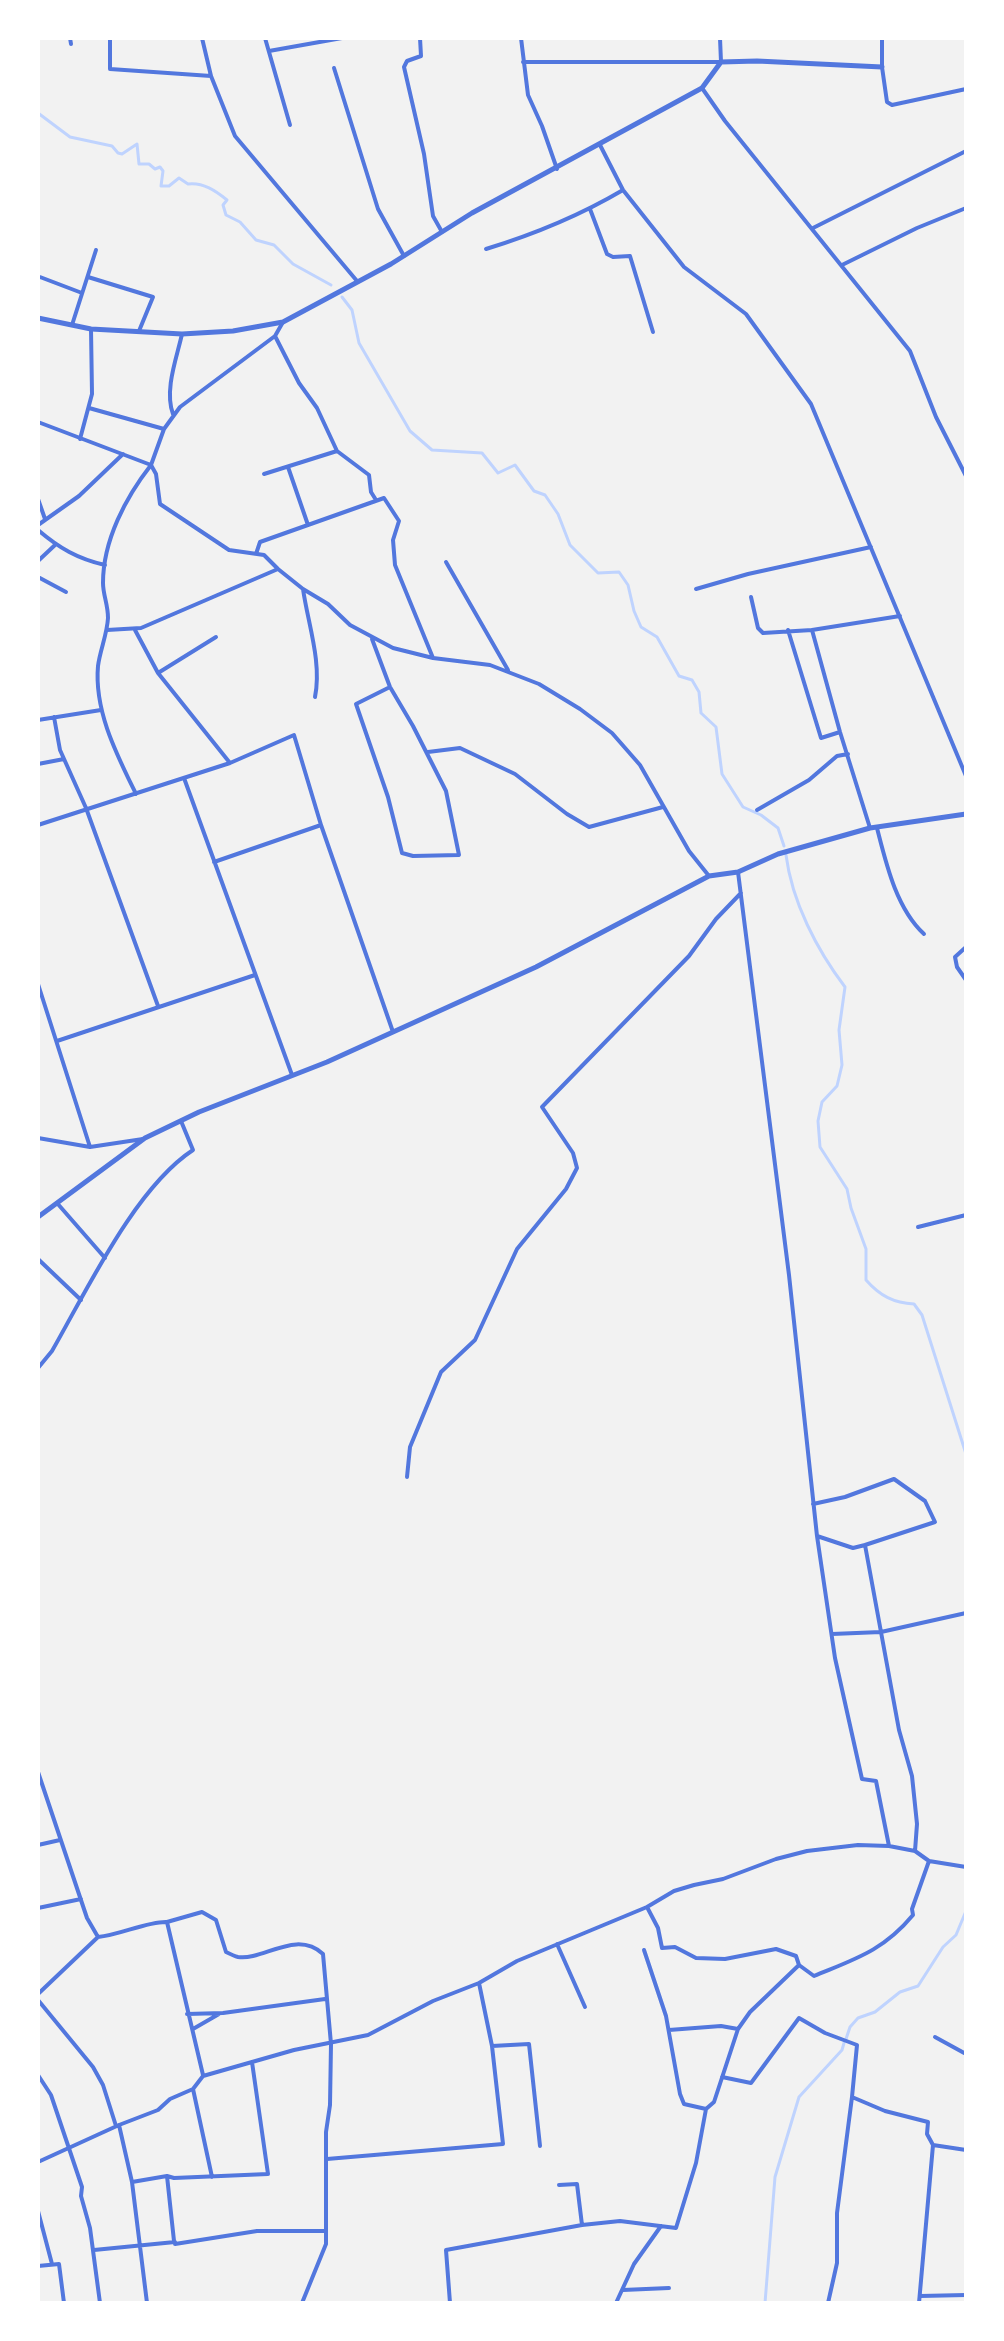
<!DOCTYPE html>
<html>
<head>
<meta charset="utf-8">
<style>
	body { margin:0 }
	#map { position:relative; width:1004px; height:2341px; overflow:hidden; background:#f2f2f2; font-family:"Archivo Narrow",sans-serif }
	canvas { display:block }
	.frame { position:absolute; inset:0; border:40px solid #fff; pointer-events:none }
</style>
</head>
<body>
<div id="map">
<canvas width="1004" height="2341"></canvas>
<div class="frame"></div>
</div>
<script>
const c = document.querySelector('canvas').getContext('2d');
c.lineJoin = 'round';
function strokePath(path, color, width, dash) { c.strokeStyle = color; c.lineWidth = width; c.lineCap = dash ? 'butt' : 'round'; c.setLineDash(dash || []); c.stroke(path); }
strokePath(new Path2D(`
	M38,113L70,137L112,146L118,153L122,154L137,144L139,164H149L155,169L160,167L163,171L161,186H169L179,178L188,184C203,182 216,191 227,200L223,205L226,215L240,222L256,240L274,245L293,264L331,285
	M342,297L352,310L359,343L410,431L432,450L482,453L498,473L515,465L534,491L545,495L558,514L570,545L598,573L619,572L628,585L634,611L641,627L657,637L679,676L692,680L699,692L701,713L716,727L722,774L743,807L761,815L778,828L784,846
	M786,855C792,902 817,950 845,987L839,1030L842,1065L837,1086L822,1102L818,1121L820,1147L847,1189L851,1208L866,1249V1280C880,1296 894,1303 914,1304L922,1315L966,1454
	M846,2039L850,2027L858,2018L875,2012L900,1992L918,1986L943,1947L956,1935L966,1911
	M765,2303L775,2177L799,2097L842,2050L844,2043`), '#bfd3fe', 3);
strokePath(new Path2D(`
	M70,38L71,44
	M110,38V69L211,76
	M202,38L211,76L235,136L357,281
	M265,38L290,125
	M420,38L421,56L407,61L404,67L424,154L433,216L442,232
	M521,38L528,95L542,126L557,169
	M882,38V67L887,102L892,105L966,89
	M269,51L342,38
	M523,62H721L720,38
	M334,68L378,209L404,256
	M702,88L725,121L910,351L936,417L966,476
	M600,145L623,190L684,267L746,314L811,404L966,776
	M590,209L607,254L613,257L630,256L653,332
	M813,228L966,151
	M486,249C535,234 579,216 623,190
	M842,265L917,228L966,208
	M38,274V285
	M40,277L82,293
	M88,277L153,297L139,331
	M283,322L275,336L180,407L164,429L151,465L156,474L160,504L229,550L264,555L278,569L303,589L328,604L350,625L393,648L433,658L490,665L539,684L580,709L612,733L640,765L689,851L709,876
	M72,325L96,250
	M275,336L299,383L317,408L337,451L369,475L371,492L376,500
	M89,408L164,429
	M173,414C164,390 177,357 182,334
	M38,422L151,465C126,497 103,540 103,583C103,595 108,604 108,618C107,635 100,650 98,666C94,711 117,755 136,794
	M80,439L92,394L91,329
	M288,467L308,525
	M264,474L337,451
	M38,499L45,519
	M38,525L79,496L123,454
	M38,530C59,548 78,559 105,565
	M256,554L260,542L384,498L399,521L393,540L395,565L433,658
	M38,561L55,545
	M446,562L508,670
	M38,577L66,592
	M303,589C308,624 322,662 315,697
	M696,589L748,574L871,547
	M751,597L758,628L763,633L812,630L900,616
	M107,630L141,628L278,569
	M135,630L158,673L230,763
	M788,630L821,738L840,732
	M812,630L840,732L870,828
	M372,639L390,687L413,726L446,791L459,855L413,856L402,853L388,797L356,704L390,687
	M158,673L216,637
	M54,717L60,750L86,808L158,1006
	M38,720L101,710
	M428,752L460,748L515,774L567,814L589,827L663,807
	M38,764L64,759
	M184,778L292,1075
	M757,810L809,780L837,756L848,754
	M38,825L230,763L294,735L321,825L393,1032
	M877,828C886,863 896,908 924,934
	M214,862L321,825
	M738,872L789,1275L817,1536L853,1548L865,1545L899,1730L912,1776L917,1824L915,1851
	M966,947L955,957L957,967L966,980
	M38,984L90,1147
	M57,1041L255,975
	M38,1138L90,1147L143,1139
	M57,1203L105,1258
	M918,1227L966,1215
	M38,1259L81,1300
	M38,1368L52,1351C87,1290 135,1188 193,1150L181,1121
	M407,1477L410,1447L441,1372L475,1340L517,1249L566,1189L577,1168L573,1153L542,1107L689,956L716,919L741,893
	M813,1504L845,1497L894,1479L925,1501L935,1522L865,1545
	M817,1536L835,1658L862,1779L876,1781L889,1846
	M832,1634L881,1632L966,1613
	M38,1772L87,1918L98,1937C120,1935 148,1921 167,1922L203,2075
	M38,1845L60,1840
	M647,1907L658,1928L662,1948L675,1947L696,1958L725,1959L776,1949L796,1956L799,1965L814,1976C855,1959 883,1951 913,1915L912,1909L929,1861
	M38,1908L81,1899
	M167,1922L202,1912L216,1920L226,1952C230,1954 234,1956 238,1957C263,1961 296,1929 323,1954L331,2044L330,2105L326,2132V2244L302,2303
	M557,1944L585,2007
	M644,1950L666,2016L680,2094L684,2104L706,2109
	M38,1994L98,1937
	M38,2000L93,2067L103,2085L116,2126
	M187,2014L223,2013L325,1999
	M193,2029L219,2014
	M669,2030L721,2026L738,2029
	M935,2037L966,2054
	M492,2046L529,2044L540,2146
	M38,2075L51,2095L82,2187L81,2196L90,2228L100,2303
	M722,2077L751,2083L799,2018L825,2033L857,2045L852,2097L885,2111L928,2122L927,2134L933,2145L919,2303
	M193,2089L212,2177
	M119,2125L132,2182L147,2303
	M933,2145L966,2150
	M327,2159L503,2144L492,2046L479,1983
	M38,2162L119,2125L158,2110L170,2099L193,2089L203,2076L294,2050L368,2035L433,2001L479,1983L517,1961L647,1907L674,1891L694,1885L723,1879L776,1859L807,1851L858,1845L889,1846L915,1851L929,1861L966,1867
	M167,2176L174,2241
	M132,2182L167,2176L174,2178L268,2174L252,2062
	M559,2185L577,2184L582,2225
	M38,2211L52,2264
	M94,2250L175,2242V2244L257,2231H326
	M38,2266L59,2264L64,2303
	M623,2290L669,2288
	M920,2296L966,2295
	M450,2303L446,2250L582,2225L620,2221L676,2228L696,2163L706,2109L714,2102L738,2029L750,2012L799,1965
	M616,2303L634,2264L661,2226
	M828,2303L837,2263V2213L852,2097`), '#5277de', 4);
strokePath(new Path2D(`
	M38,318L91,329L182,334L233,331L283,322L391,264L472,213L702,88L721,62L757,61L882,67
	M38,1217L145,1138L199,1112L327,1062L536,967L709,876L738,872L778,854L870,828L966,814`), '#5277de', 5);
</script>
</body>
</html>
